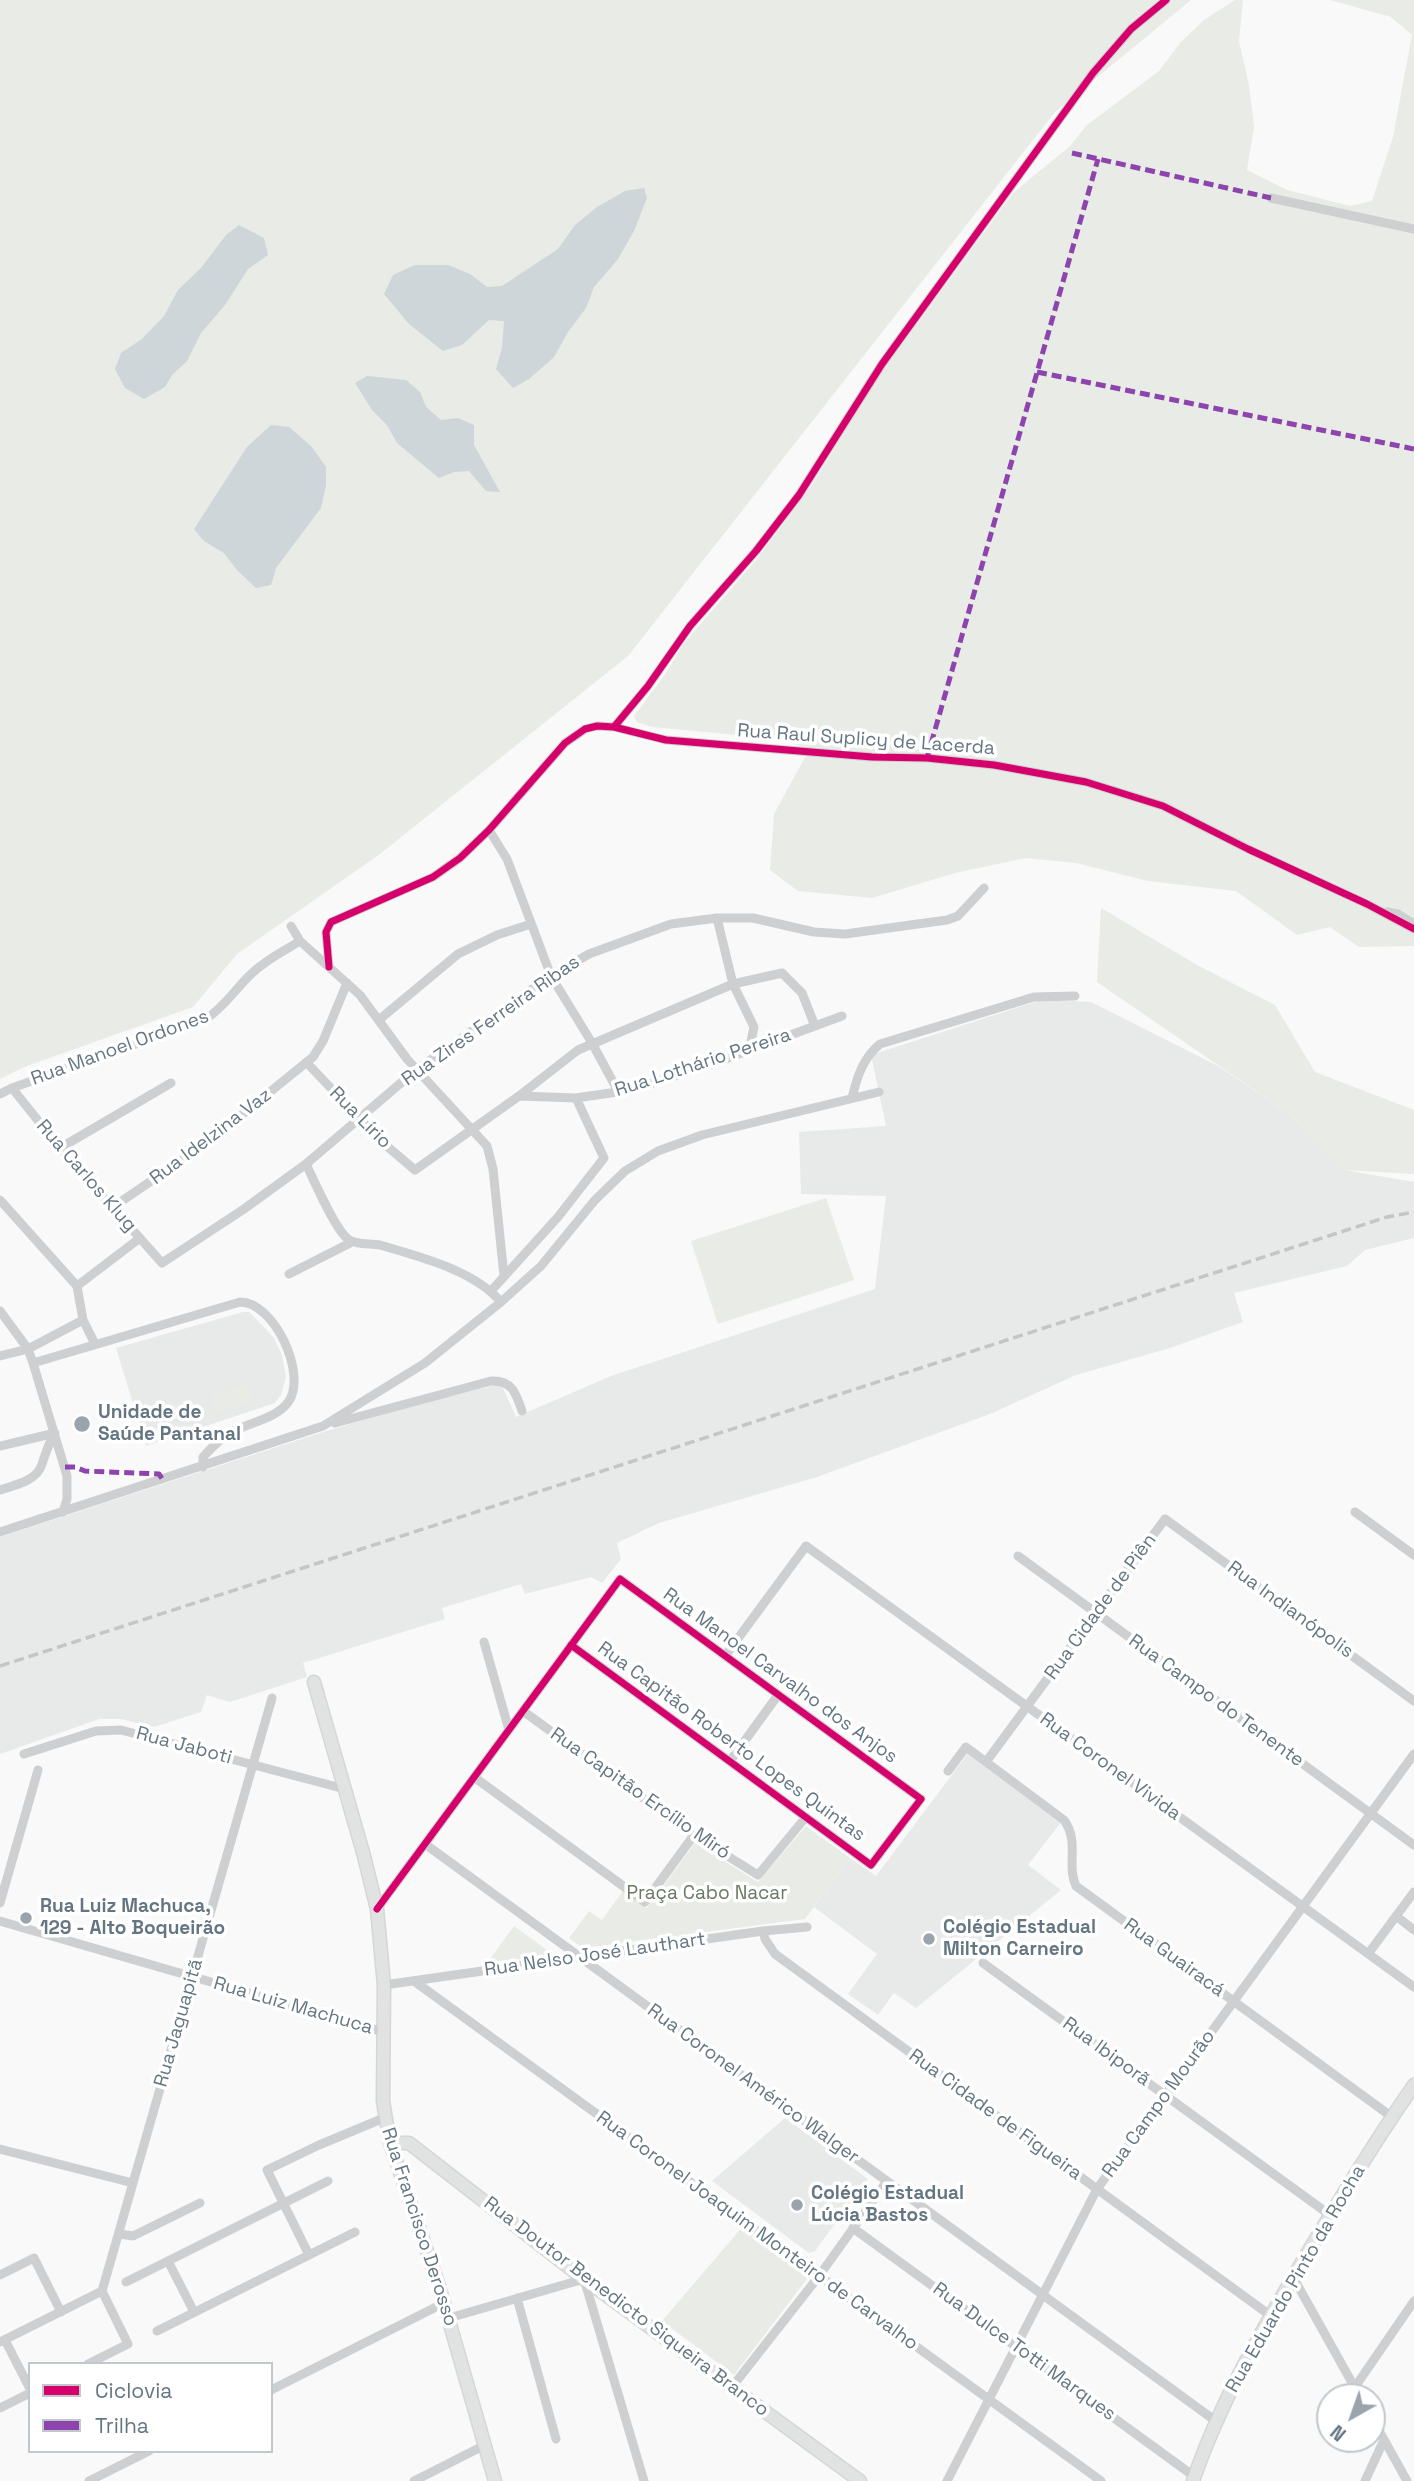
<!DOCTYPE html>
<html>
<head>
<meta charset="utf-8">
<style>
	body { margin:0 }
	#map { position:relative; width:1414px; height:2481px; overflow:hidden; background:#f9f9f9; font-family:"Space Grotesk",sans-serif }
	canvas { display:block }
	.legend { position:absolute; left:28px; top:2362px; width:245px; height:91px; box-sizing:border-box; background:#fff; border:2px solid #c1c8cd; margin:0; padding:9px 12px; list-style:none; font-size:21px; color:#657683 }
	.legend li { display:flex; align-items:center; gap:14px; height:35px }
	.legend b { width:35px; border:2px solid #c1c8cd }
	.north { position:absolute; left:1316px; top:2383px; width:70px; height:70px; box-sizing:border-box; background:#fff; border:2px solid #c1c8cd; border-radius:50%; rotate:220deg; font-size:19px; font-weight:700; line-height:28px; text-align:center; color:#657683 }
	.north::after { content:''; display:block; margin:auto; width:24px; height:32px; background:#99a4ac; clip-path:polygon(50% 0,100% 100%,50% 72%,0 100%) }
</style>
</head>
<body>
<div id="map">
<canvas width="1414" height="2481"></canvas>
<ul class="legend">
<li><b style="height:9px;background:#d6006c"></b>Ciclovia</li>
<li><b style="height:9px;background:#8e44ad"></b>Trilha</li>
</ul>
<div class="north">N</div>
</div>
<script>
const c = document.querySelector('canvas').getContext('2d');
c.lineJoin = 'round';
function fill(path, color) { c.fillStyle = color; c.fill(path, 'evenodd'); }
function strokePath(path, color, width, dash) { c.strokeStyle = color; c.lineWidth = width; c.lineCap = dash ? 'butt' : 'round'; c.setLineDash(dash || []); c.stroke(path); }
function drawText(font, color, halo, rows, align = 'center') {
  c.font = font + ' "Space Grotesk",sans-serif'; c.lineWidth = 7; c.setLineDash([]); c.textBaseline = 'middle'; c.strokeStyle = halo; c.fillStyle = color; for (const [text, x, y, turn = 0] of rows) {
    c.save(); c.translate(x, y); c.rotate((+turn || 0) * Math.PI / 180); c.textAlign = isNaN(turn) ? turn : align; if (halo) c.strokeText(text, 0, 0); c.fillText(text, 0, 0); c.restore();
  }
}
fill(new Path2D(`
	M1041,1000L1091,1002L1218,1066L1289,1114L1344,1170L1414,1182V1238L1365,1250L1347,1266L1234,1293L1243,1322L1170,1348L1076,1375L990,1414L817,1477L659,1523L617,1543L621,1559L602,1583L591,1577L525,1594L521,1584L442,1608L445,1619L303,1663L307,1677L230,1702L207,1695L201,1712L154,1727L121,1719H99L0,1754V1537L326,1431L433,1400L496,1385L502,1387L505,1392L516,1417L611,1376L875,1289L886,1196L801,1194L799,1132L886,1126L871,1055Z
	M243,1312H249L263,1326L274,1338L282,1355L286,1377L281,1395L275,1403L146,1446L116,1348Z
	M969,1752L1062,1821L1028,1865L1061,1890L916,2008L894,1993L878,2015L848,1994L877,1954L814,1907L850,1858L876,1876Z
	M785,2118L868,2179L815,2251L809,2253L712,2181Z`), '#e8e9e9');
fill(new Path2D(`
	M0,0H1191L1055,112L628,656L380,854L237,954L193,1007L24,1067L0,1079Z
	M1235,0H1243L1239,41L1249,85L1254,127L1247,170L1287,190L1350,206L1372,201L1393,137L1412,35L1391,17L1330,0H1414V946L1359,947L1330,927L1297,935L1236,891L1148,881L1076,863L1026,858L955,873L872,898L798,891L770,870L774,814L810,748L769,738L652,727L637,722L634,716L666,673L684,643L756,560L812,485L879,376L1013,193L1070,146L1087,125L1159,71L1180,43L1204,20Z
	M1101,908L1197,965L1275,1005L1315,1072L1414,1110V1174L1344,1170L1289,1114L1097,982Z
	M826,1198L854,1280L718,1324L691,1241Z
	M248,1383L254,1401L216,1413L210,1395Z
	M806,1826L850,1858L805,1919L583,1948L569,1938L589,1911L602,1920L623,1891L647,1908L695,1843L758,1882Z
	M514,1926L554,1955L487,1963Z
	M836,2183L854,2196L831,2227L813,2214Z
	M743,2226L810,2275L734,2375L662,2321Z`), '#e8ebe6');
fill(new Path2D(`
	M644,188L647,198L634,231L618,259L594,287L586,308L568,332L554,357L529,379L513,388L496,369L502,348L504,321L489,320L462,345L443,351L409,324L384,294L393,275L415,265H448L470,274L487,287L502,286L558,249L575,225L597,207L625,191Z
	M239,225L264,238L268,255L248,269L225,305L201,333L187,361L172,375L165,387L144,399L125,388L115,369L121,353L142,339L164,316L178,290L201,268L226,235Z
	M367,376L406,380L420,392L426,407L441,420L458,418L474,425V445L500,492L486,491L469,471L454,472L439,478L397,443L387,425L372,410L355,383Z
	M271,425L289,427L311,446L326,467V485L321,508L276,568L271,585L256,588L237,570L224,553L204,541L194,529L247,447Z`), '#ced6d9');
const secondary = new Path2D(`
	M314,1682L364,1856L377,1909L384,1985L383,2101L390,2143L439,2286L495,2481
	M390,2143H409L584,2279L860,2481
	M1193,2481C1220,2402 1263,2328 1305,2257C1340,2199 1375,2141 1414,2085`);
strokePath(secondary, '#d5d6d7', 15);
strokePath(new Path2D(`
	M1271,198L1414,229
	M614,727L648,686L690,626L756,551L799,495L882,364L1093,73L1131,29L1166,0
	M489,830L507,859L551,976L592,1043L619,1093
	M1387,912L1398,914L1414,924
	M717,918L733,984L754,1027L749,1051
	M291,926L300,941L360,995L407,1059L487,1146L493,1169L504,1276
	M329,967L326,932L331,922L433,877L460,858L489,830L565,743L585,729L597,726L614,727L666,740L872,757L927,758L994,765L1086,782L1163,806L1248,849L1367,904L1414,929
	M380,1019L458,954L497,935L531,924
	M307,1063L382,1142L415,1170L519,1096L578,1050L733,984L782,973L802,993L815,1026
	M12,1088L60,1148L162,1263L244,1209L306,1164L416,1070L551,976L589,954L671,924L717,918H753L814,932L845,934L947,920L958,916L984,888
	M0,1094L12,1088L206,1019C224,1007 234,991 249,976C264,961 282,952 300,941
	M519,1096L576,1098L631,1090L712,1064L842,1016
	M852,1098C857,1077 863,1058 880,1044L1034,997L1075,996
	M60,1148L171,1083
	M306,1164C314,1180 335,1230 348,1239C356,1245 370,1243 380,1245C420,1257 474,1270 501,1302
	M0,1200L77,1286L83,1320L95,1344
	M113,1207L207,1143L313,1057L323,1041L347,983
	M289,1274L352,1242
	M77,1286L140,1238
	M491,1291L558,1217L604,1158L576,1098
	M0,1311L28,1349L33,1363L67,1476V1499L63,1512
	M0,1356L28,1349L83,1320
	M33,1363L240,1302C274,1302 307,1373 289,1401C277,1419 250,1422 232,1432C221,1438 212,1447 203,1457V1467
	M335,1423L491,1381C512,1380 516,1393 522,1411
	M0,1446L55,1433
	M0,1490C15,1485 37,1481 42,1464C46,1453 48,1444 55,1433
	M1355,1512L1414,1555
	M0,1532L323,1426L425,1363L501,1302L541,1266L595,1200L625,1171L658,1151L702,1135L879,1092
	M1018,1556L1414,1845
	M484,1642L509,1730
	M725,1656L806,1546L1414,1987
	M523,1711L694,1835L758,1875L806,1817
	M24,1754L96,1731L121,1730L345,1789
	M730,1761L778,1695
	M986,1762L1165,1519L1414,1701
	M948,1771L966,1747L1064,1820C1080,1842 1066,1865 1076,1886L1392,2117
	M474,1777L645,1902L694,1835
	M425,1844L1217,2422
	M0,1903L38,1770
	M377,1909C458,1799 539,1689 620,1579L921,1799L871,1865L571,1645
	M1396,1916L1414,1930
	M0,1921L384,2032
	M763,1931L765,1939L775,1954L1271,2316
	M1368,1954L1414,1892
	M983,1963L1330,2215
	M414,1981L1101,2481
	M384,1985L763,1931L807,1927
	M0,2149L133,2183
	M853,2228L1195,2477
	M119,2234L133,2236L200,2203
	M309,2255L267,2170L319,2145L384,2118
	M168,2261L194,2312
	M0,2275L34,2258L61,2312
	M1293,2277L1360,2397
	M126,2282L328,2181
	M517,2298L556,2439
	M449,2318L584,2279L644,2481
	M157,2331L355,2232
	M5,2340L30,2389
	M0,2342L102,2291
	M88,2364L128,2344L102,2291L272,1698
	M732,2387L819,2276L887,2181
	M1355,2387L1414,2301
	M271,2390L444,2303
	M0,2408L30,2393
	M1372,2418L1407,2481
	M89,2481L149,2451
	M414,2481L485,2445
	M947,2481L1097,2189L1414,1754
	M1365,2481L1384,2440`), '#cecfd0', 9);
strokePath(secondary, '#e1e2e2', 12);
strokePath(new Path2D(`
	M0,1666L1387,1217L1414,1212`), '#c3c5c6', 3.5, [10, 5]);
strokePath(new Path2D(`
	M1072,153L1271,198
	M1037,372L1414,449
	M927,758L1098,159
	M65,1467H75L85,1471L159,1474L163,1480`), '#8e44ad', 5, [10, 5]);
strokePath(new Path2D(`
	M614,727L648,686L690,626L756,551L799,495L882,364L1093,73L1131,29L1166,0
	M329,967L326,932L331,922L433,877L460,858L489,830L565,743L585,729L597,726L614,727L666,740L872,757L927,758L994,765L1086,782L1163,806L1248,849L1367,904L1414,929
	M377,1909C458,1799 539,1689 620,1579L921,1799L871,1865L571,1645`), '#d6006c', 7);
for (const [x, y, r, color] of [
	[82,1424,9,"#99a4ac"],
	[26,1918,7,"#99a4ac"],
	[929,1939,7,"#99a4ac"],
	[797,2205,7,"#99a4ac"]
]) { const dot = new Path2D(); dot.arc(x, y, r, 0, 2 * Math.PI); c.fillStyle = color; c.fill(dot); strokePath(dot, '#fff', 2.5); }
drawText('19px', '#657683', '#fff', [
	["Rua Raul Suplicy de Lacerda",866,740,4],
	["Rua Zires Ferreira Ribas",491,1021,-35],
	["Rua Manoel Ordones",120,1048,-20],
	["Rua Lothário Pereira",703,1063,-18],
	["Rua Lírio",360,1118,45],
	["Rua Idelzina Vaz",211,1137,-37],
	["Rua Carlos Klug",86,1176,49],
	["Rua Cidade de Piên",1101,1607,-54],
	["Rua Indianópolis",1290,1610,36],
	["Rua Manoel Carvalho dos Anjos",780,1676,36],
	["Rua Campo do Tenente",1216,1701,36],
	["Rua Capitão Roberto Lopes Quintas",731,1742,36],
	["Rua Jaboti",184,1746,15],
	["Rua Coronel Vivida",1110,1767,36],
	["Rua Capitão Ercílio Miró",640,1794,35],
	["Rua Nelso José Lauthart",595,1955,-8],
	["Rua Guairacá",1174,1958,36],
	["Rua Luiz Machuca",293,2006,16],
	["Rua Jaguapitã",179,2023,-74],
	["Rua Ibiporã",1106,2052,36],
	["Rua Coronel Américo Walger",753,2084,36],
	["Rua Campo Mourão",1159,2104,-54],
	["Rua Cidade de Figueira",995,2115,36],
	["Rua Francisco Derosso",419,2227,72],
	["Rua Coronel Joaquim Monteiro de Carvalho",757,2231,36],
	["Rua Eduardo Pinto da Rocha",1296,2279,-60],
	["Rua Doutor Benedicto Siqueira Branco",626,2307,37],
	["Rua Dulce Totti Marques",1024,2352,36]
]);
drawText('bold 19px', '#657683', '#fff', [
	["Unidade de",98,1413],
	["Saúde Pantanal",98,1435],
	["Rua Luiz Machuca,",40,1907],
	["129 - Alto Boqueirão",40,1929],
	["Colégio Estadual",943,1928],
	["Milton Carneiro",943,1950],
	["Colégio Estadual",811,2194],
	["Lúcia Bastos",811,2216]
], 'left');
drawText('19px', '#687a64', '#fff', [
	["Praça Cabo Nacar",707,1894]
]);
</script>
</body>
</html>
